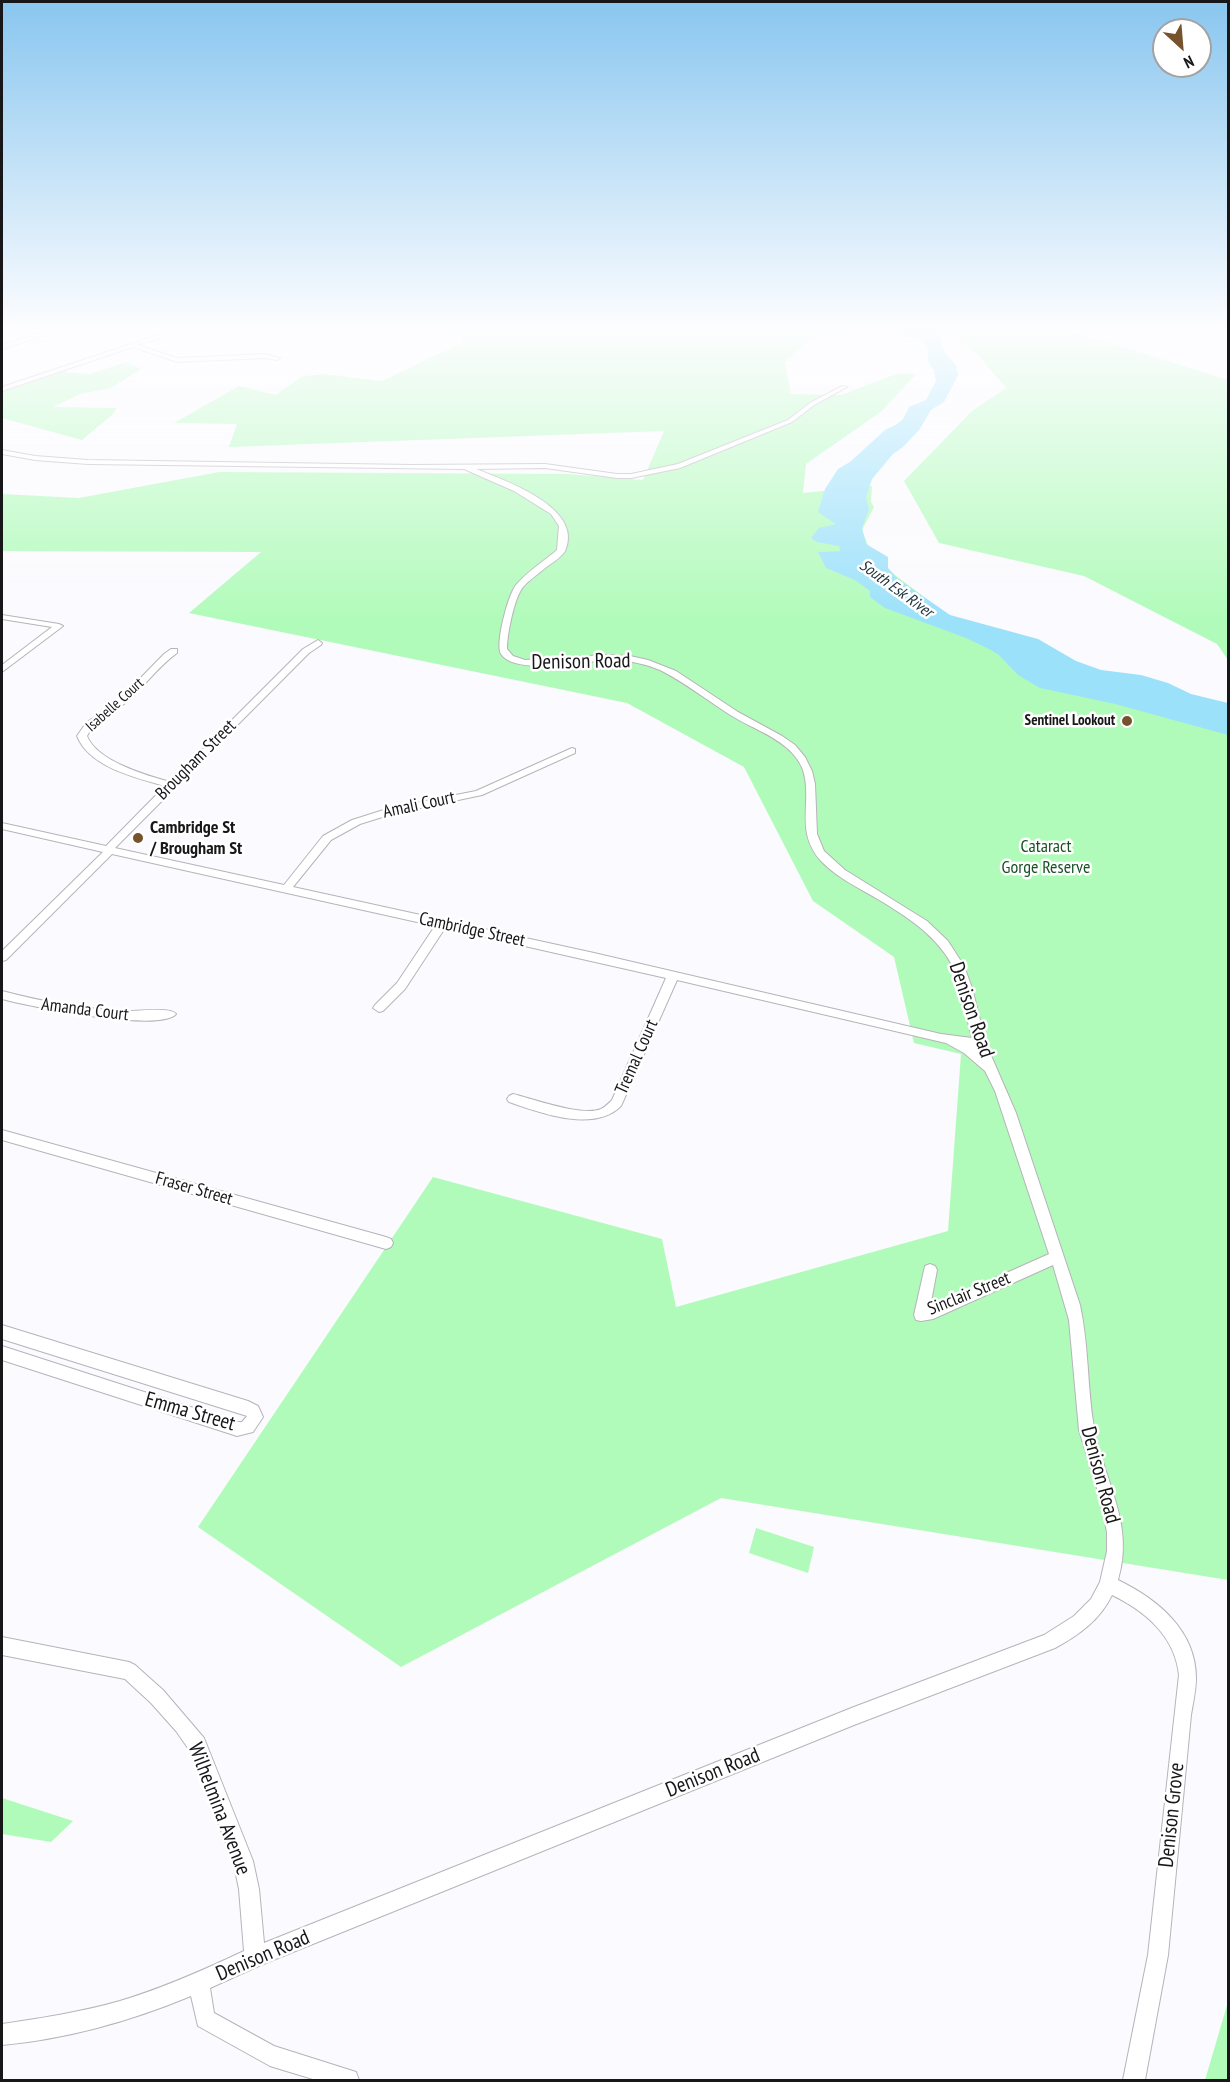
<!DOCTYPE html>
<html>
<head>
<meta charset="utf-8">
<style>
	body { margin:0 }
	#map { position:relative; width:1230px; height:2082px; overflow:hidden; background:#fbfafe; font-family:"PT Sans Narrow",sans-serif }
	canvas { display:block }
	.frame { position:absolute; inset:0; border:3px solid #171619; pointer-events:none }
	.north { position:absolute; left:1152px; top:18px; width:60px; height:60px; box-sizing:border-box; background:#fff; border:2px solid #a2a2a3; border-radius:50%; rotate:154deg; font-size:16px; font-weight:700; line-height:24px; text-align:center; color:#171619 }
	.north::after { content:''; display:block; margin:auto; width:21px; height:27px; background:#76532c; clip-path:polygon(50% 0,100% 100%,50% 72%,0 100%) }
</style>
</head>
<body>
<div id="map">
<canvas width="1230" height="2082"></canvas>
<div class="frame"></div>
<div class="north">N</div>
</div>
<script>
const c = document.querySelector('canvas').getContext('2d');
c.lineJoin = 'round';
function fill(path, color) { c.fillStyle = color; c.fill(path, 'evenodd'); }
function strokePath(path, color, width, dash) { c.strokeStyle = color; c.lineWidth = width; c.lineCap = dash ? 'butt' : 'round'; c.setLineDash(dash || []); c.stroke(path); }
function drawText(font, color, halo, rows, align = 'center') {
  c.font = font + ' "PT Sans Narrow",sans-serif'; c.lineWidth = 5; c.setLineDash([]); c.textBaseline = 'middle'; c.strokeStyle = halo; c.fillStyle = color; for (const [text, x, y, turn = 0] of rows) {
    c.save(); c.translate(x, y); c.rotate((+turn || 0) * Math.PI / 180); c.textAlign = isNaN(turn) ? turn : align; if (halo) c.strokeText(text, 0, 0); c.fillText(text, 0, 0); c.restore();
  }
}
fill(new Path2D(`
	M458,329H861L812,338L785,362L791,394L841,395L896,374H916L882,411L806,464L803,493L872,486L871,502L874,507L862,530L869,548L887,569L994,650L1228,710V1580L721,1498L401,1667L198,1527L433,1177L662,1239L676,1307L948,1231L961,1054L914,1043L894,957L813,901L744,767L627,703L189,613L261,552L2,551V494L79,498L219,472L568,474L643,480L664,431L229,447L237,424L174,423L239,386L276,395L301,377L323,374L382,381L463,342Z
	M947,329H1065L1228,380V660L1217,644L1084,576L939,543L904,481L972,411L1006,388L978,355Z
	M127,362L141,369L111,388L80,394L53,407L117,408L113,414L82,440L2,418V392L9,388L81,363L65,372L89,374Z
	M756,1528L814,1547L808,1573L749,1553Z
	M2,1798L73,1821L51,1842L2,1834Z
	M1228,2002V2080H1205Z`), '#b1fbba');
fill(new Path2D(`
	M905,329H937L945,353L956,365L958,375L944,402L931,410L919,430L903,447L893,454L872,479L866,497L869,509L862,528L866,544L888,557V568L898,579L950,615L1038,639L1076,661L1101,670L1141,675L1168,683L1191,694L1228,703V735L1115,704L1040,688L1018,675L999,655L991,650L966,638L885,608L870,597V591L855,580L826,568L818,552L840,551L839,546L817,542L811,538L819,528L836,524L818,512L825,489L838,469L850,462L885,430L897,424L903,419L909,407L926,400L936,381L934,371L928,361V352L924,340L900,335L898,333Z`), '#9ce1fa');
const street = new Path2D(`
	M55,329H64L2,349V345Z
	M176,329H184L138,345L177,358L265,354L280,358L277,360L265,358L177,362L133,347L2,391V387Z
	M842,386L847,387L814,405L792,422L680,468L631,478H617L545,468L476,469C504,480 585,508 565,551C561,558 550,564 544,569C537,575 529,580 523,587C514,598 507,635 507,649L513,656L525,660L604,655L630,656L648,660L676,671L738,712L782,736L795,745L805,757L812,771L815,784L817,834L824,851L845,870L927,921L948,941L964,966L972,988L986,1044L1016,1113L1080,1305C1089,1346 1087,1387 1094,1428C1104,1482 1135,1523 1118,1580C1157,1599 1196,1630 1196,1678C1196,1690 1193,1703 1191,1715L1168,1955L1145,2080H1123L1148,1955L1179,1675C1175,1636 1145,1611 1112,1595C1100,1620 1079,1635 1055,1648L854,1725L261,1965L210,1988L214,2013L274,2046L356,2072L359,2080H316L270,2066L198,2026L191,1996C131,2021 66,2039 2,2045V2024C42,2018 81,2012 120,2001C163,1988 204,1970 244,1951L239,1889L233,1861L190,1751L176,1731L151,1703L125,1679L2,1655V1637L129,1662L135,1665L163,1690L204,1738L253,1861L259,1889L264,1943L854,1707L1044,1635L1074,1616L1091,1599L1100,1582L1107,1551V1532L1100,1498L1079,1430L1069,1320L1053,1265L933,1319L921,1321L916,1320L914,1315L925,1266L930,1264L935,1266L937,1270L930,1307L1049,1254L995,1091L985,1071L964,1053L946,1043L677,980L621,1106C594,1133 541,1113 509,1102L507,1099L509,1096L513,1094C533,1099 583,1117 601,1109C605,1107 609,1103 612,1100L666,978L445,928L405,989L383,1011L379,1012L373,1008L375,1005L397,983L435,926L112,854L6,960L2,961V951L103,852L2,829V823L106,846L165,786C136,778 89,767 77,736L86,723L121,698L164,654L171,649H177V653C159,666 146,684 130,699C116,712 96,719 87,736C97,761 145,775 170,782L303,649L318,640L322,643L321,645L309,653L115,848L284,885L323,836L352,820L390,808L476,791L572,748L575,749V753L482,795L392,814L360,824L331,840L293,887L594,953L941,1034L972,1038C966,1017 964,996 957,976C944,941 912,920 881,901C861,889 837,878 821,861C794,831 813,802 803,770C800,762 794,754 787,748C771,734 750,727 732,716C708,701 686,683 660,670C646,664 631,661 616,660C591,659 516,677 501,654C495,644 508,595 516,585C527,572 544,561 557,550L559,526L551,514L514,491L464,469L88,464L35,460L2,454V450L35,456L88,460L412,465L545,464L617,474H631L678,464L788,420L810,403Z
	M2,615L59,624L63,626L2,672V665L52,627L2,619Z
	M2,991C44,1002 87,1010 131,1011C142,1011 170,1007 176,1014C160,1033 28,1006 2,999Z
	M2,1130L386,1237L391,1239L393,1243L391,1247L386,1249L2,1140Z
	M2,1325L248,1401L258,1406L263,1417L253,1432L237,1436L2,1360V1346L237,1422H242L247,1416L2,1339Z`);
strokePath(street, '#b6b3ba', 2);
fill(street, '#fff');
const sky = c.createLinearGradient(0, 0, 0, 620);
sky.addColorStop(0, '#89c6ef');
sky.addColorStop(0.53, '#fdfdff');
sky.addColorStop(1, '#fdfdff00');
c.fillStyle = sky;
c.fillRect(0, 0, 1230, 620);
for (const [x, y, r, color] of [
	[1127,721,6,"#76532c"],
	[138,838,6,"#76532c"]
]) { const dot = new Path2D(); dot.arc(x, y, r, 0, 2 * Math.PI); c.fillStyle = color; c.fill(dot); strokePath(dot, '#fff', 2); }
drawText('15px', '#171619', '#fff', [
	["Isabelle Court",115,705,-42]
]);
drawText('bold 15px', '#171619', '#fff', [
	["Sentinel Lookout",1115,721]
], 'right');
drawText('italic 16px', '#1b3139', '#fff', [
	["South Esk River",896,589,36]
]);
drawText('18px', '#171619', '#fff', [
	["Brougham Street",196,760,-45],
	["Amali Court",419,805,-12],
	["Cambridge Street",472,930,12],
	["Amanda Court",85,1010,7],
	["Tremal Court",637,1057,-66],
	["Fraser Street",194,1189,16],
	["Sinclair Street",969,1294,-22]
]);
drawText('bold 18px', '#171619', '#fff', [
	["Cambridge St",150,828],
	["/ Brougham St",150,849]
], 'left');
drawText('18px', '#175124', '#fff', [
	["Cataract",1046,847],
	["Gorge Reserve",1046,868]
]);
drawText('21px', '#171619', '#fff', [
	["Denison Road",581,662,-1],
	["Denison Road",971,1010,71],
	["Emma Street",190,1412,16],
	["Denison Road",1100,1475,75],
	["Denison Road",713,1773,-22],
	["Wilhelmina Avenue",219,1809,69],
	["Denison Grove",1172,1815,-84],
	["Denison Road",263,1956,-23]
]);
</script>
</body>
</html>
